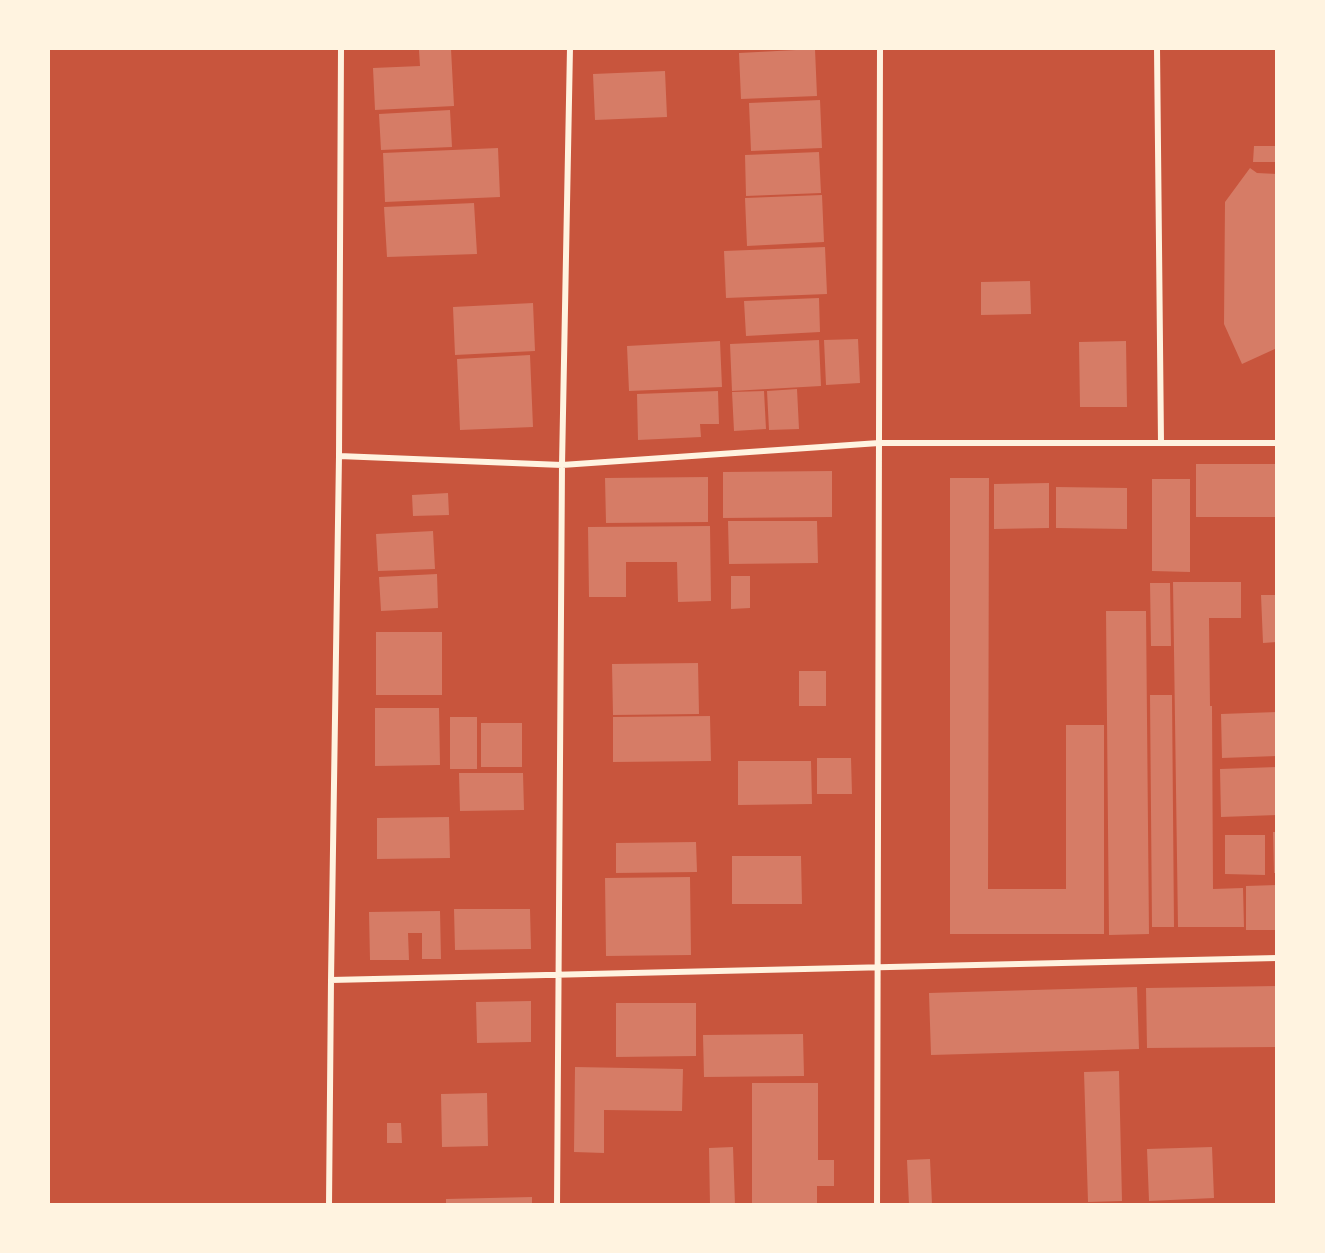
<!DOCTYPE html>
<html>
<head>
<meta charset="utf-8">
<style>
	body { margin:0 }
	#map { position:relative; width:1325px; height:1253px; overflow:hidden; background:#c8553d; font-family:Karla,sans-serif }
	canvas { display:block }
	.frame { position:absolute; inset:0; border:50px solid #fff3e0; pointer-events:none }
</style>
</head>
<body>
<div id="map">
<canvas width="1325" height="1253"></canvas>
<div class="frame"></div>
</div>
<script>
const c = document.querySelector('canvas').getContext('2d');
c.lineJoin = 'round';
function fill(path, color) { c.fillStyle = color; c.fill(path, 'evenodd'); }
function strokePath(path, color, width, dash) { c.strokeStyle = color; c.lineWidth = width; c.lineCap = dash ? 'butt' : 'round'; c.setLineDash(dash || []); c.stroke(path); }
fill(new Path2D(`
	M451,49L454,106L375,110L373,68L420,66L419,50Z
	M815,49L817,96L741,99L739,53Z
	M665,71L667,117L595,120L593,74Z
	M820,100L822,148L751,151L749,103Z
	M450,110L452,147L381,150L379,114Z
	M1254,146H1277V162H1253Z
	M498,148L500,197L385,202L383,153Z
	M819,152L821,193L746,196L745,155Z
	M1250,168L1257,173L1277,174V348L1242,364L1224,324L1225,202Z
	M822,195L824,242L747,246L745,198Z
	M474,203L477,254L387,257L384,207Z
	M825,247L827,294L726,298L724,251Z
	M1030,281L1031,314L981,315V282Z
	M819,298L820,332L746,336L744,301Z
	M533,303L535,351L455,355L453,307Z
	M858,339L860,383L826,385L824,340Z
	M819,340L821,386L732,391L730,344Z
	M720,341L722,387L629,391L627,346Z
	M1126,341L1127,407H1080L1079,342Z
	M530,355L533,427L460,430L457,359Z
	M797,389L799,429L769,430L767,391Z
	M718,391L719,424H700L701,437L638,440L637,394Z
	M764,391L766,429L734,431L732,392Z
	M1196,464H1277V517H1196Z
	M832,471V517L723,518V472Z
	M708,477V522L606,523L605,478Z
	M950,478H989L988,889H1066V725H1104V934H950Z
	M1152,479H1190V572L1152,571Z
	M1049,483V528L994,529V484Z
	M1056,487L1127,488V529L1056,528Z
	M448,493L449,515L413,516L412,495Z
	M728,521H817L818,563L729,564Z
	M710,526L711,601L678,602L677,562H626V597H589L588,527Z
	M433,531L435,569L378,571L376,534Z
	M437,574L438,608L381,611L379,577Z
	M731,576H750V608L731,609Z
	M1173,582H1241V618H1209L1210,706H1212L1213,889L1243,888L1244,927H1178Z
	M1150,583H1170L1171,646H1151Z
	M1261,595H1277V642L1263,643Z
	M1106,611H1146L1149,934L1109,935Z
	M376,632H442V695H376Z
	M698,663L699,714L613,715L612,664Z
	M799,671H826V706H799Z
	M1150,695H1172L1174,927H1152Z
	M375,708H439L440,765L375,766Z
	M1277,712V756L1222,758L1221,714Z
	M710,716L711,761L613,762V717Z
	M450,717H477V769H450Z
	M481,723H522V767H481Z
	M817,758H851L852,794H817Z
	M738,761H811L812,804L738,805Z
	M1277,767V815L1221,817L1220,769Z
	M459,773H523L524,810L460,811Z
	M449,817L450,858L377,859V818Z
	M1273,832H1277V873H1274Z
	M1225,835H1265V875L1225,874Z
	M696,842L697,872L616,873V843Z
	M732,856H801L802,904H732Z
	M690,877L691,955L606,956L605,878Z
	M1277,885V930H1246V886Z
	M454,909H530L531,949L455,950Z
	M440,911L441,959H422V933H408L409,960H370L369,912Z
	M1277,986V1047L1147,1048L1146,988Z
	M1137,987L1139,1049L931,1055L929,993Z
	M531,1001V1042L477,1043L476,1002Z
	M616,1003H696V1056L616,1057Z
	M803,1034L804,1076L704,1077L703,1035Z
	M575,1067L683,1069L682,1111L604,1110V1153L574,1152Z
	M1119,1071L1122,1201L1088,1202L1084,1072Z
	M752,1083H818V1160H834V1186H817V1205H752Z
	M487,1093L488,1146L442,1147L441,1094Z
	M387,1123H401L402,1143H387Z
	M733,1147L735,1205H710L709,1148Z
	M1212,1147L1214,1198L1149,1201L1147,1149Z
	M930,1159L932,1204L909,1205L907,1160Z
	M532,1197V1205H446V1199Z`), '#d67c66');
strokePath(new Path2D(`
	M1157,48L1161,443
	M339,456L562,465L879,443H1277
	M331,980L1277,958
	M329,1205L331,980L339,456L341,48
	M557,1205L562,465L570,48
	M877,1205L880,48`), '#fff3e0', 6);
</script>
</body>
</html>
